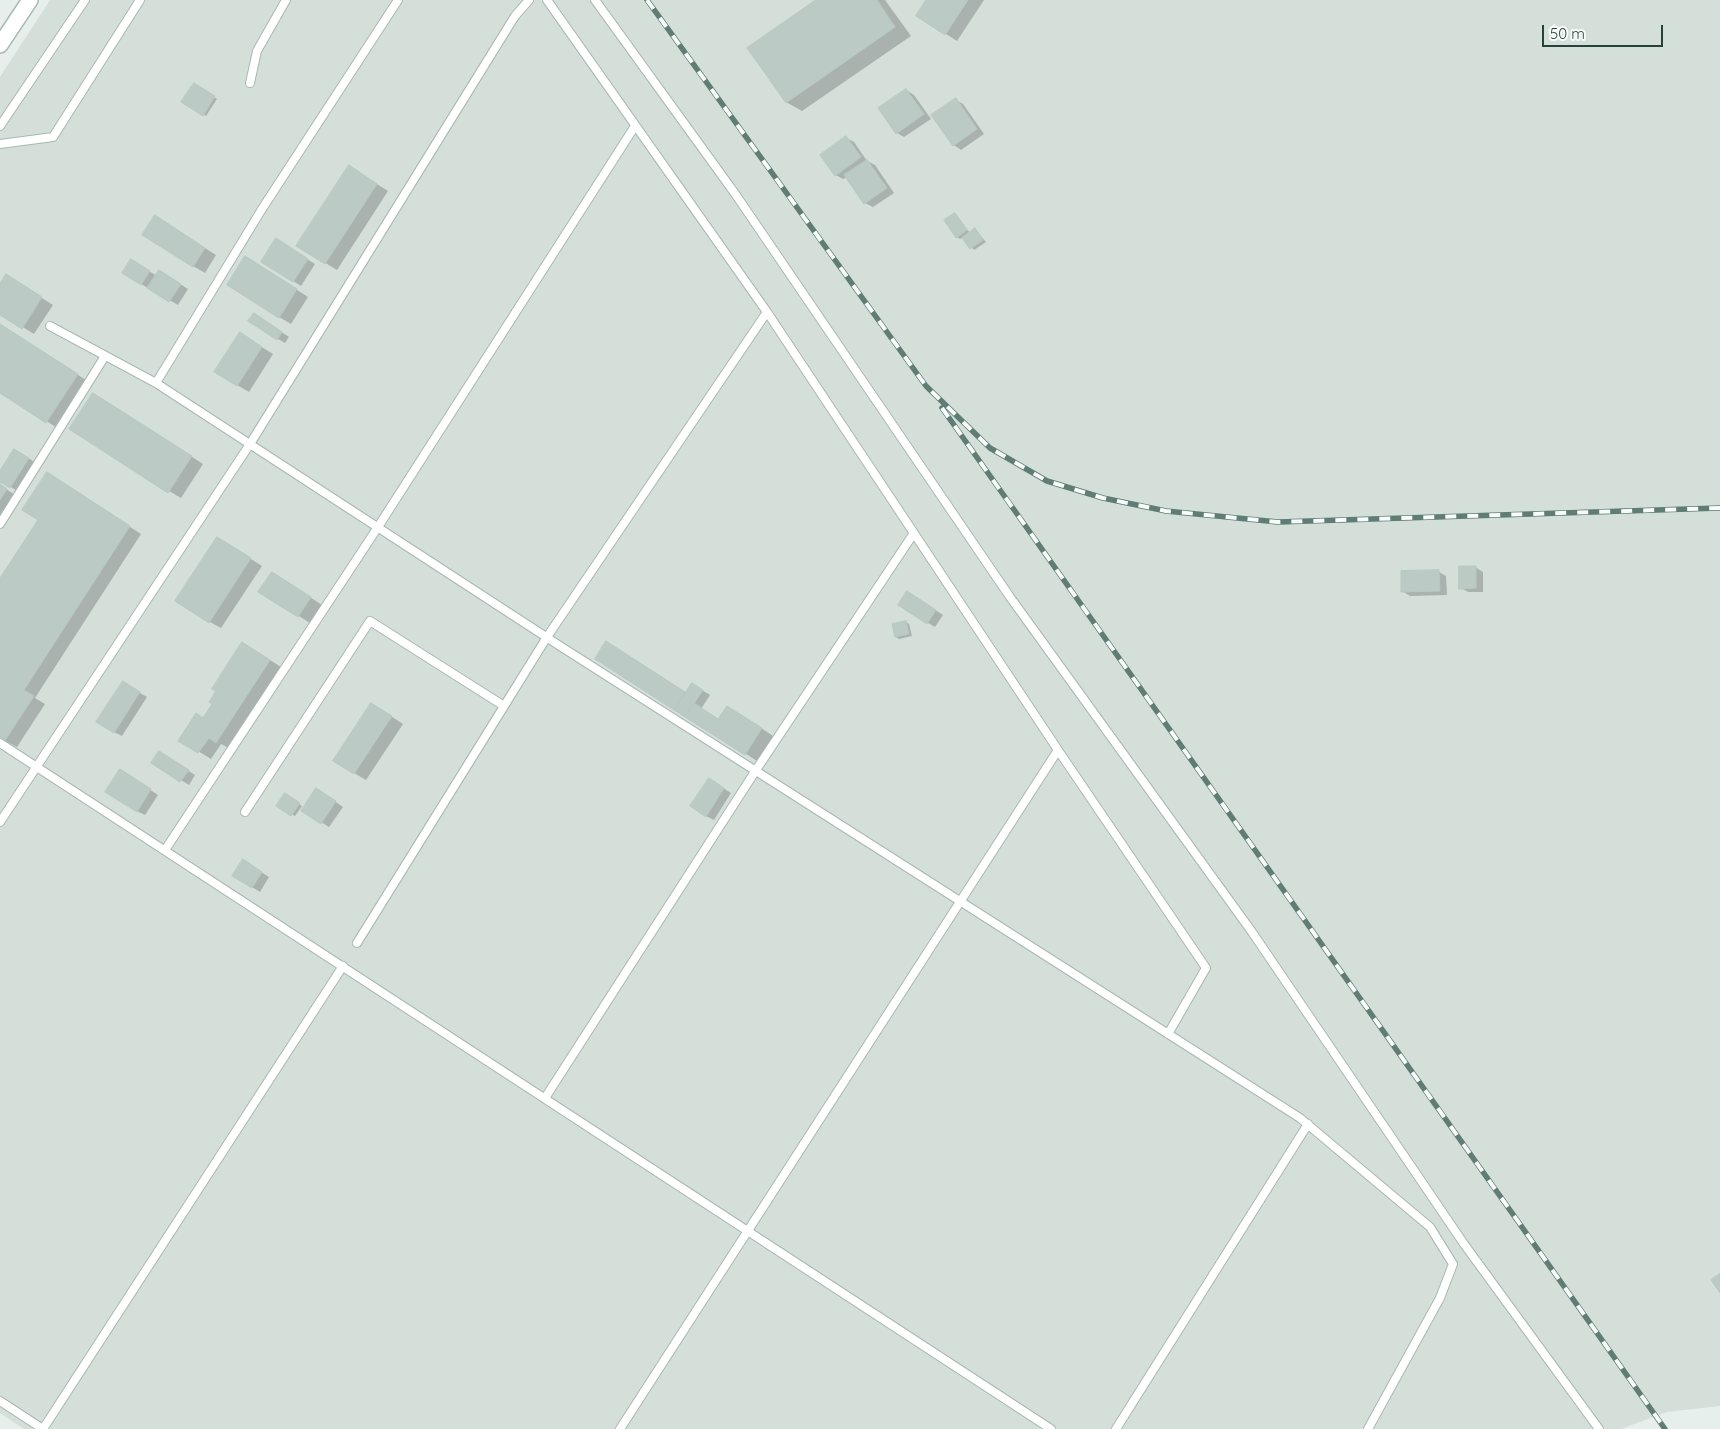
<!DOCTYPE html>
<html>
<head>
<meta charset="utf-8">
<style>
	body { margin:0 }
	#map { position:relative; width:1720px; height:1429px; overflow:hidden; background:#e6efeb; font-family:Quicksand,sans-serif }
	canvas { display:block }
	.scale { position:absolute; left:1542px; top:25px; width:121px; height:22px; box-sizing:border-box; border:2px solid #24423a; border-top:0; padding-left:6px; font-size:15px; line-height:18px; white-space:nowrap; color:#24423a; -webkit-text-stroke:4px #f7fbf9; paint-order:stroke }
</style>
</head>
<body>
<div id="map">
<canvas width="1720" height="1429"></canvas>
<div class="scale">50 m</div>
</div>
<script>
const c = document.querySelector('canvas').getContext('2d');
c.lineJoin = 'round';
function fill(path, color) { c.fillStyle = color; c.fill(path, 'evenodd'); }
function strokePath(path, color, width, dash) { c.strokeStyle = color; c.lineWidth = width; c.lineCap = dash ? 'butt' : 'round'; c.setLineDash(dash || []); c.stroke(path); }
fill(new Path2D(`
	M50,0H1720V1406L1667,1412L1621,1429H24L0,1413V77Z`), '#d4dfda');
fill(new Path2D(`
	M818,0H885L911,36L802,111L786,102Z
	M928,0H984L957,41L946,34Z
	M194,85L217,99L206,116L183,102Z
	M906,90L914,95L931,119L904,137L897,133Z
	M956,100L963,104L984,134L961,150L954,145Z
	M846,138L854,142L867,161L875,165L894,193L873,207L865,203L847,177L843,179L836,175Z
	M361,174L388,191L337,270L298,246Z
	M955,214L970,233L975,229L986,242L974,250L963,237L960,239L957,237Z
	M167,224L216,255L205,273L193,266Z
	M283,244L315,264L301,286L293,281Z
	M257,264L308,297L291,324L279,317Z
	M139,265L157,276H167L188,289L178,305L141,284Z
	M18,283L53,305L34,334L0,313V286Z
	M262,319L289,337L285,343L278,339Z
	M0,325L89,382L59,429L0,392Z
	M252,341L273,354L249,392L237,385Z
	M105,401L203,464L181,498L169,491Z
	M27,457L40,466L22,494L0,480V473Z
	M59,481L141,534L35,698L45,704L17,747L0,738V581L40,520Z
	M0,485L18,497L0,525Z
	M229,545L262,566L221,628L210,622Z
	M1475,567L1483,572V592H1468L1461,588Z
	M1439,572L1446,576L1447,595L1410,596L1402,591Z
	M284,580L322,605L310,623L299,616Z
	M915,597L943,615L935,627L928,623Z
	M906,622L909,624L912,636L899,639L896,637Z
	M254,650L281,667L229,748L221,744L211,759L180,740L204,719Z
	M619,650L686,693L692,684L710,695L701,709L719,720L740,714L773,736L757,761L597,658Z
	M123,683L147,697L122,736L114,732Z
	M383,711L403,724L366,780L354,773Z
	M167,757L195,775L189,785L153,763Z
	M128,775L158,795L145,815L137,811Z
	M717,784L731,793L714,820L706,816Z
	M324,794L343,807L329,827L303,811Z
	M285,795L302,806L295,816L278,806Z
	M250,865L269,877L260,892L252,887Z`), '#0003');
const building = new Path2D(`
	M816,0H877L895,27L786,103L747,48Z
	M926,0H968L945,35L916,16Z
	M194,83L215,96L203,116L181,102Z
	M906,89L924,114L896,134L878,108Z
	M956,98L977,129L953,146L931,115Z
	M846,136L861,157L835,176L820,155Z
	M867,160L887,188L864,204L844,175Z
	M349,165L377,184L325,264L296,246Z
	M955,213L967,230L956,238L944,220Z
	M155,215L205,248L193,267L142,235Z
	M975,228L983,240L970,249L962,238Z
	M276,238L308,259L293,282L261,262Z
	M245,256L297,289L279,318L227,285Z
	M131,259L150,271L141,285L122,273Z
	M159,270L181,284L169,302L147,288Z
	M6,274L42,297L22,329L0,315V284Z
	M254,313L282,332L277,340L248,321Z
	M0,324L78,374L46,423L0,393Z
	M240,332L262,347L237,386L214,372Z
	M93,393L192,456L168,493L69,429Z
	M14,449L29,458L10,488L0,482V471Z
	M47,472L130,526L24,690L34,696L4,742L0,739V578L38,520L22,510Z
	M0,484L7,489L0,500Z
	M217,537L251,558L209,623L175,601Z
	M1459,566H1476V588L1459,589Z
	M1439,570L1440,591L1401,592V571Z
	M272,572L311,597L298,617L258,592Z
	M907,591L936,610L927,624L898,605Z
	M906,621L909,634L895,637L892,624Z
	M606,641L685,692L674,710L595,659Z
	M242,642L270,660L216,743L209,738L198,753L178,741L196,713L203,718L212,704L209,702L216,691L212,689Z
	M123,681L140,692L114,733L96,722Z
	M692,683L703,690L685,717L674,710Z
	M371,703L392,716L354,774L333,761Z
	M694,703L718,719L727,706L762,728L745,755L685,717Z
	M159,751L189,770L180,782L151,763Z
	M120,769L151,789L137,812L105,792Z
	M709,778L724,788L706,817L690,806Z
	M316,788L336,801L321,824L301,811Z
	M285,793L300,803L291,816L276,806Z
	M243,859L262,872L252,888L232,876Z
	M1720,1274V1293L1711,1280Z`);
fill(building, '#bbcac4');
strokePath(building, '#b8c9c2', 1);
const lane = new Path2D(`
	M547,0L767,312L1058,750L620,1429
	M595,0L736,195L1010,597L1252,932L1464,1244L1599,1429
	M250,83L257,51L286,0
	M0,126L85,0
	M0,144L53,137L140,0
	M50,326L156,383L262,209L398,0
	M156,383L560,646L1300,1118L1430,1227L1453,1264L1440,1298L1368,1429
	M0,524L105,356
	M0,743L1051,1429
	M1058,750L1206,968L1168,1034
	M245,812L370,621L504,706
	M0,822L250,444L515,16L529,0
	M165,850L378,527L635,126
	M357,943L547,637L767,312
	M545,1098L756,770L914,533
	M0,1401L43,1429L343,966
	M1116,1429L1308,1124`);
const street = new Path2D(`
	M0,45L30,0`);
strokePath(lane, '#a8b8b2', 10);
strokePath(street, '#a8b8b2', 18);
strokePath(lane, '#fff', 8);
strokePath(street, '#fff', 15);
const rail = new Path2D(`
	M647,0L926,386L990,448L1047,481L1103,498L1166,511L1278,522L1720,508
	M942,408L1665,1429`);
strokePath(rail, '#5f7d75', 5.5);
strokePath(rail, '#f7fbf9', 4, [11]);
</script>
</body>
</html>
